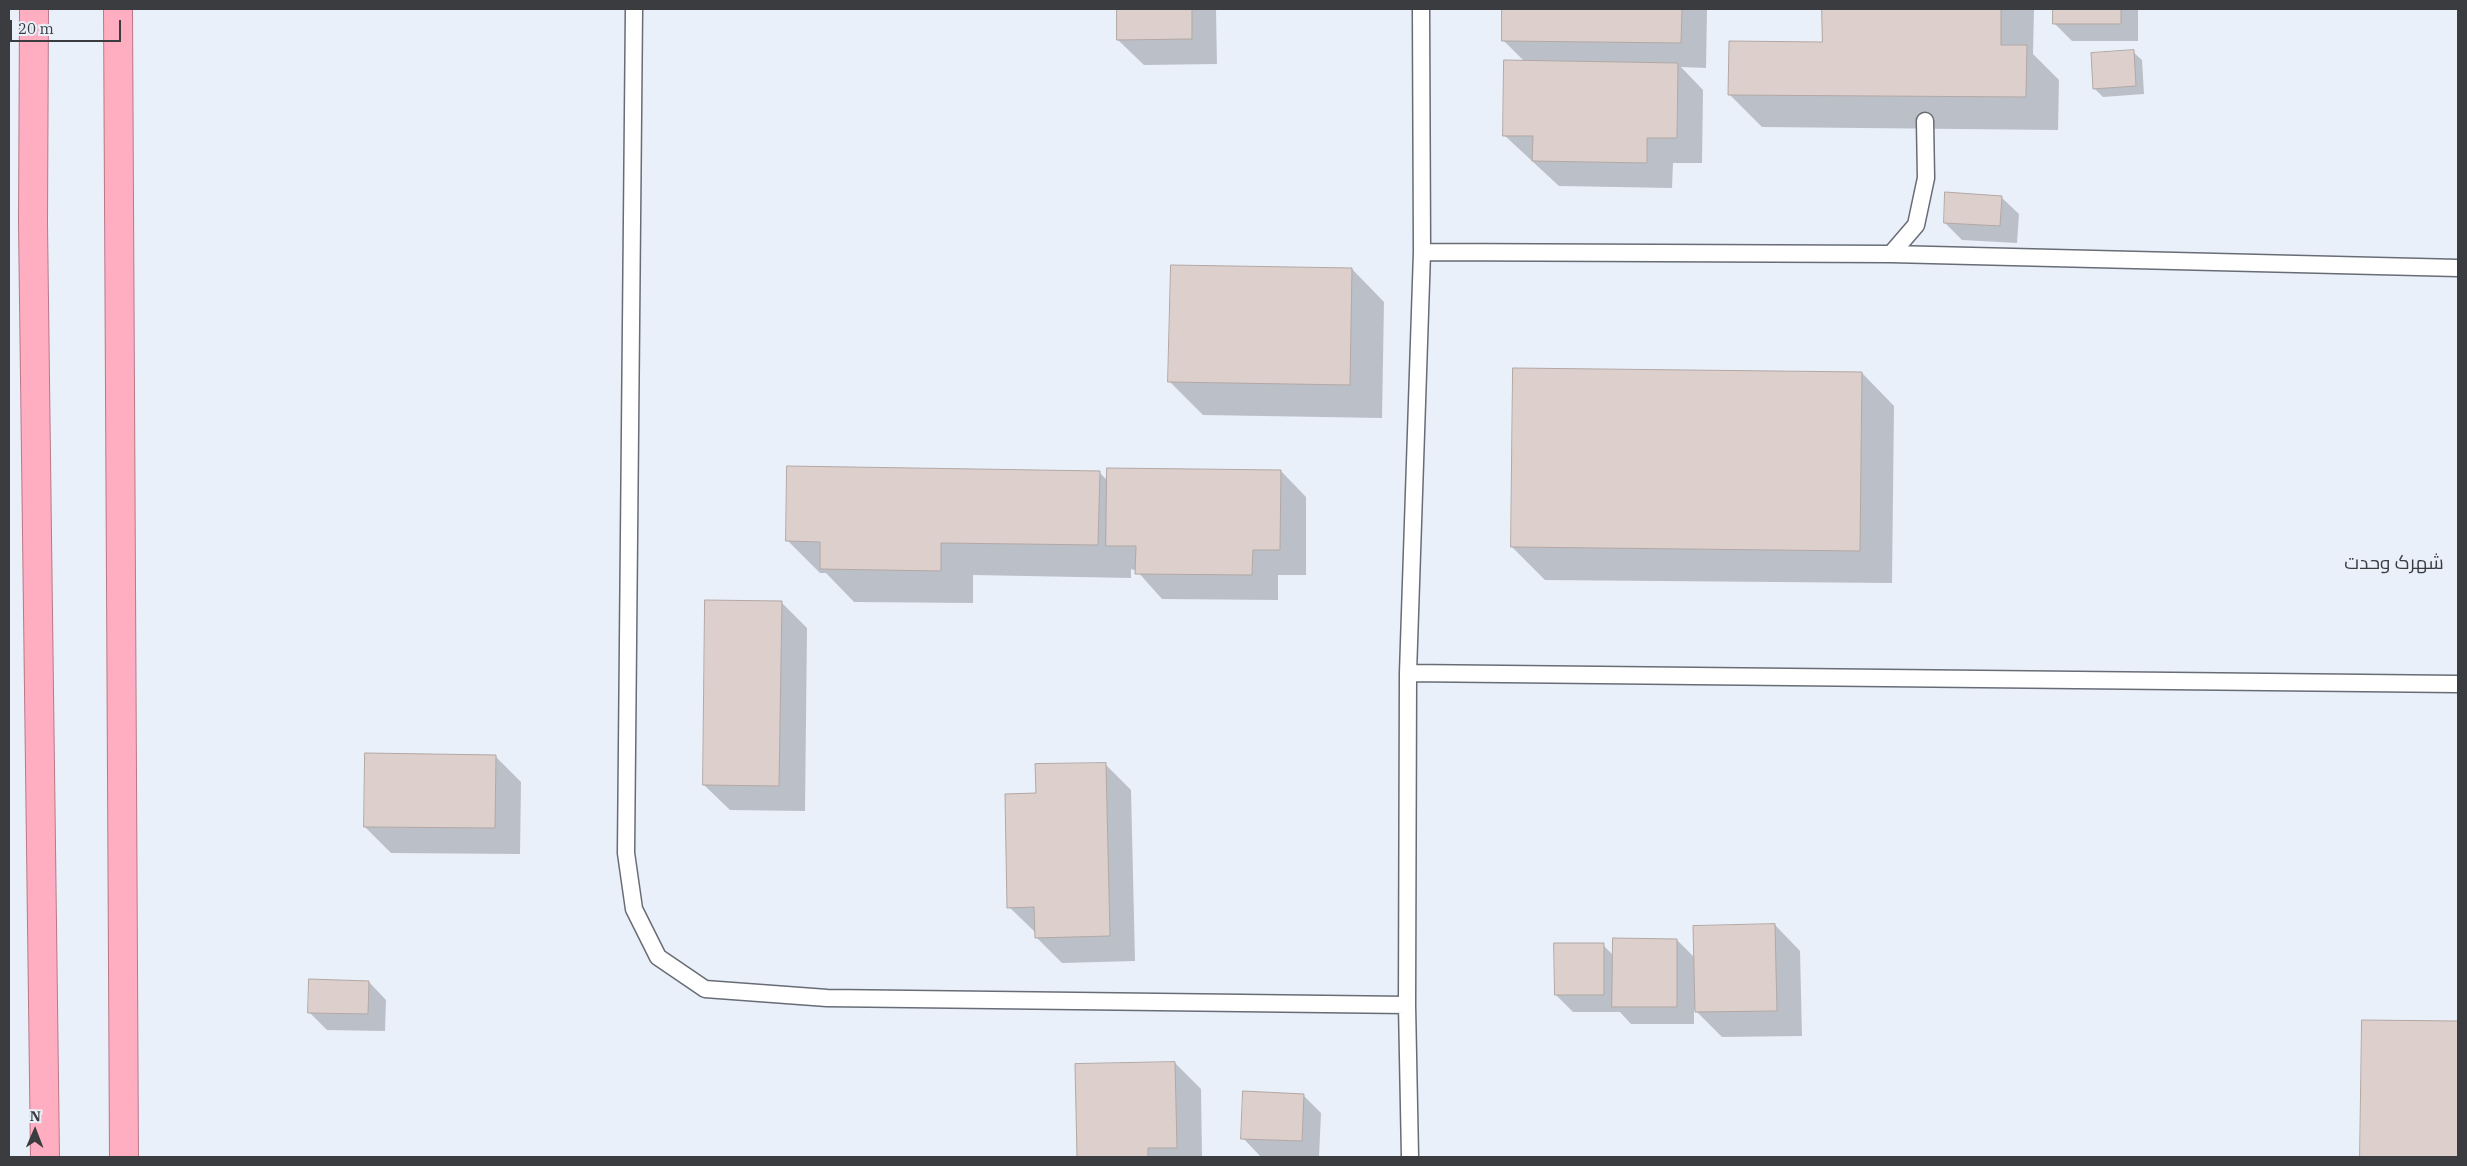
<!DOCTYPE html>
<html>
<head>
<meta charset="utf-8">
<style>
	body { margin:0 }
	#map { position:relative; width:2467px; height:1166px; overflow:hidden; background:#eaf0fa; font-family:"IBM Plex Serif",serif }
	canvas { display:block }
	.frame { position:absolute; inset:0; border:10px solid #3a3c40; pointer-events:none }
	.north { position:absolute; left:10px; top:1106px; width:50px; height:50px; -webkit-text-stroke:4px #eaf0fa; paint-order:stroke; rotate:1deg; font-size:14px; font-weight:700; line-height:20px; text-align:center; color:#3a3c40 }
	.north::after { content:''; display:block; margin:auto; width:18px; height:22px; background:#3a3c40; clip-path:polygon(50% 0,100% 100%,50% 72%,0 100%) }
	.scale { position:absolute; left:10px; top:20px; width:111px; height:22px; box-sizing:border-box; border:2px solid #3a3c40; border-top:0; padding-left:6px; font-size:15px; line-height:18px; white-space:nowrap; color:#3a3c40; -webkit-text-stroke:4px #eaf0fa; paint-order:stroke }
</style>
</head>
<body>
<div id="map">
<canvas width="2467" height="1166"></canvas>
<div class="frame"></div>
<div class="north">N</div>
<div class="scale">20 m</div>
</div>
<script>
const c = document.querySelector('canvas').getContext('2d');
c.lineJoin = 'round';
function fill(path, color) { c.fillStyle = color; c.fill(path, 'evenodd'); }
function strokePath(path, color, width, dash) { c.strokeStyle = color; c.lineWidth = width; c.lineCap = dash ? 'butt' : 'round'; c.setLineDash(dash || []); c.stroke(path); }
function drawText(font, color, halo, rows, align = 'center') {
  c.font = font + ' "IBM Plex Serif",Cairo,serif'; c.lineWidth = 4; c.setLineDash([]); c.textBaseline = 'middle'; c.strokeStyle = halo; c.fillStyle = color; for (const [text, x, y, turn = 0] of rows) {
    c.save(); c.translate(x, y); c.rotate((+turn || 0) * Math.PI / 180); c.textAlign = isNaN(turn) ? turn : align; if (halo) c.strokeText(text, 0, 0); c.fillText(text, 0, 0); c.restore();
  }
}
fill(new Path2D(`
	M1118,9H1216L1217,64L1144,65L1118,40Z
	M1503,9H1707L1706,68L1681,67L1703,90L1702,163H1673L1672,188L1559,186L1504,135L1524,61L1503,40Z
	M1824,9H2034L2033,54L2059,80L2058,130L1762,127L1729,94L1823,43Z
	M2054,9H2138V41H2072L2054,23Z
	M2133,52L2142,60L2144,94L2103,97L2094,88Z
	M2001,197L2019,214L2017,243L1962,240L1945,223Z
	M1352,269L1384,302L1382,418L1203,415L1170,382Z
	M1862,373L1894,406L1892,583L1545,580L1512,547Z
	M1281,471L1306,497V575H1278V600L1162,599L1137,571L1131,569V578L973,575V603L854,602L826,573H820L787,540L1099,472L1108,481Z
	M781,602L807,628L805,811L730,810L704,785Z
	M495,756L521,782L520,854L391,853L365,827Z
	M1105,764L1131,790L1135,961L1062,963L1036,937V933L1009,907L1037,795Z
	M1775,925L1800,951L1802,1036L1722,1037L1694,1009V1024H1631L1620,1012H1573L1556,995L1603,945L1614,956L1677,940L1695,958Z
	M369,982L386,1000L385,1031L327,1030L309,1012Z
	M2364,1021L2458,1022V1157H2362Z
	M1175,1063L1201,1089L1202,1157H1078L1076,1066Z
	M1303,1095L1321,1113L1319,1157L1260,1156L1243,1138Z`), '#0003');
const building = new Path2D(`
	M1117,9H1192V39L1117,40Z
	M1502,9H1682L1681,43L1502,41Z
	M1822,9H2001V45H2027L2026,97L1728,95L1729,41L1822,42Z
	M2053,9H2121V24H2053Z
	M2134,50L2136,86L2093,89L2091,53Z
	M1504,60L1678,63L1677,138H1647V163L1532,161L1533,136H1503Z
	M1945,192L2002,196L2000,226L1944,223Z
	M1171,265L1352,268L1350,385L1168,382Z
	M1513,368L1862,372L1860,551L1511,547Z
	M787,466L1100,471L1098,545L941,543V571L820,569V542L786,541Z
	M1107,468L1281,470L1280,550H1253L1252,575L1135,574L1136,546H1106Z
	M705,600L782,601L779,786L703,785Z
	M365,753L496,755L495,828L364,827Z
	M1106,763L1110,936L1035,938L1034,907L1007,908L1005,794L1036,793L1035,764Z
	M1775,924L1777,1011L1695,1012L1693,926Z
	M1613,938L1677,939V1007H1612Z
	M1554,943H1604V995H1555Z
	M309,979L369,981L368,1014L308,1013Z
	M2362,1020L2458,1021V1157H2360Z
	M1175,1062L1177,1148H1148V1157H1077L1075,1064Z
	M1243,1091L1304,1094L1302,1141L1241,1139Z`);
fill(building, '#dccfcc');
strokePath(building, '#b2a7a4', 1);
const service = new Path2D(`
	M634,9L626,853L634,909L658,957L705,989L827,998L1407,1005
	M1422,252L1891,254L1916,225L1926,178L1925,121
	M1891,254L2458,268
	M1408,673L2458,684
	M1410,1157L1407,1005L1408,673L1422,252L1421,9`);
const trunk = new Path2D(`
	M34,9L33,223L45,1157
	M118,9L124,1157`);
strokePath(service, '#676c75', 19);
strokePath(trunk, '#b97889', 30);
strokePath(service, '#fff', 16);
strokePath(trunk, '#feaec0', 28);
drawText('19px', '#3a3c40', '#eaf0fa', [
	["شهرک وحدت",2394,564]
]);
</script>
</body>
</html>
